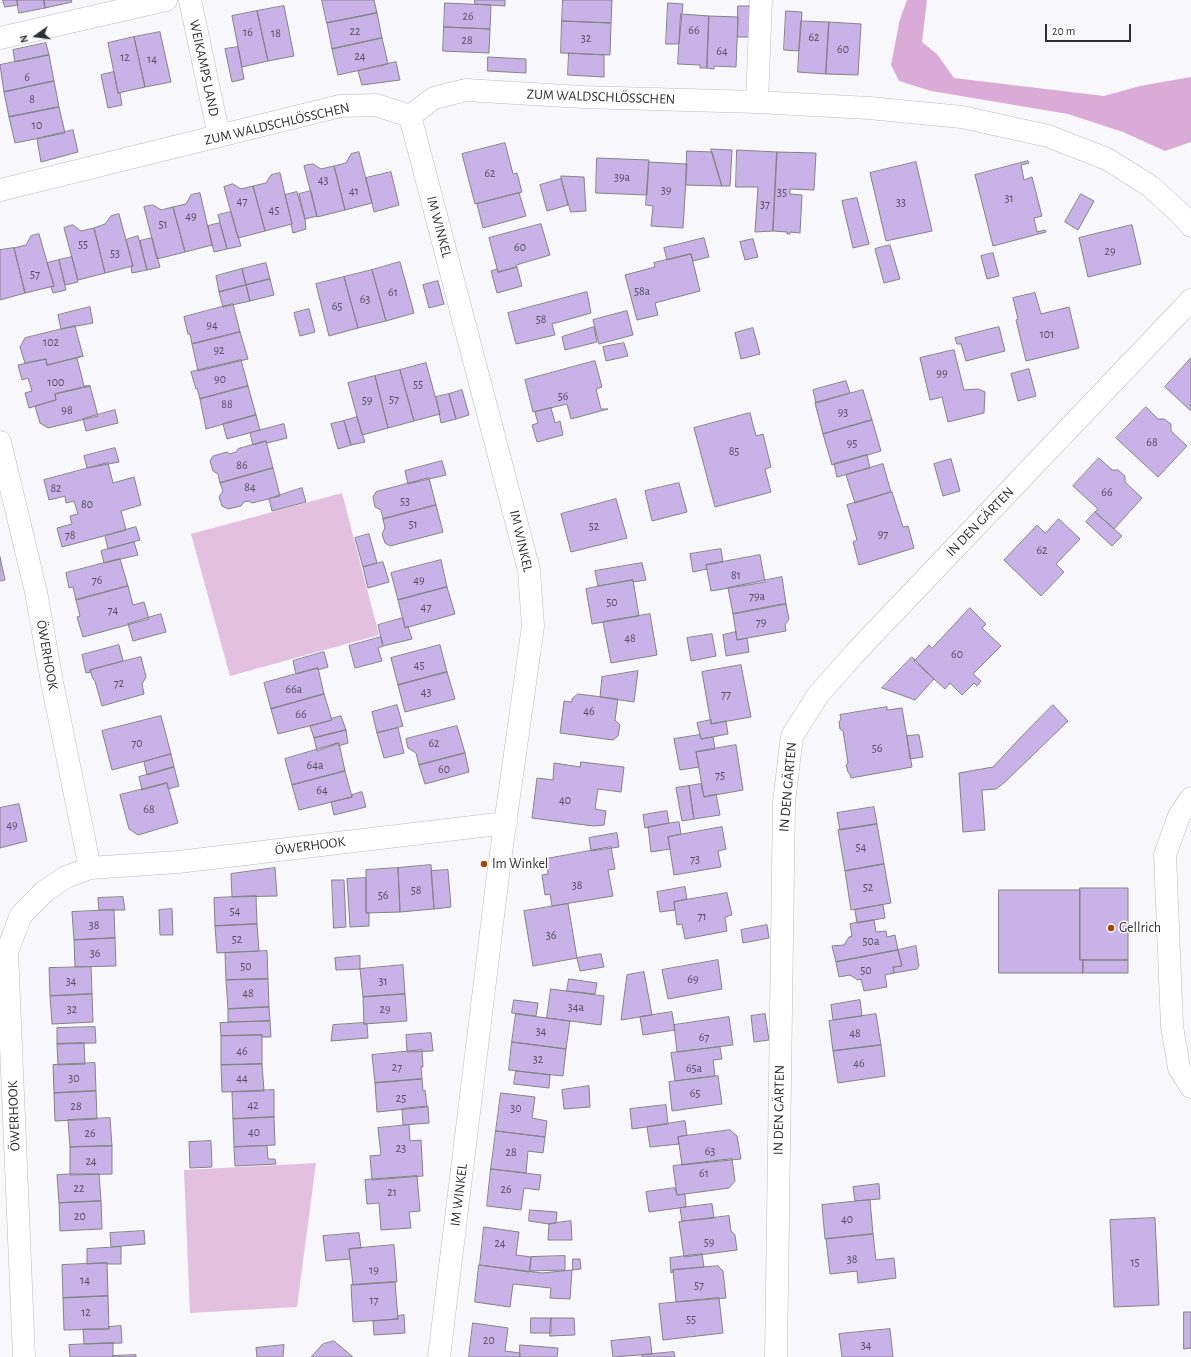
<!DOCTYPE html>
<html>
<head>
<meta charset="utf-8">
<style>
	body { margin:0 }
	#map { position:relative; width:1191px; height:1357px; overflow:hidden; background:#f8f8fc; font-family:"Alegreya Sans",sans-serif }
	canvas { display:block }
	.north { position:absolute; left:16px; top:16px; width:40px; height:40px; -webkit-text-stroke:3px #fff; paint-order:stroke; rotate:256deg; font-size:11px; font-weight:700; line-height:16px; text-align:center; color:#2f3031 }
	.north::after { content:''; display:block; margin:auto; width:14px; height:18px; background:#2f3031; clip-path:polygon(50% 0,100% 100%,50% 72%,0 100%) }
	.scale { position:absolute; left:1045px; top:24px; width:86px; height:18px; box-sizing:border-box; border:2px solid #2f3031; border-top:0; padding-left:5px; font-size:12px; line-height:14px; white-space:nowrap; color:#2f3031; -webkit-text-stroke:3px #fff; paint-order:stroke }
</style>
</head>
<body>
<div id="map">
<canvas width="1191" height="1357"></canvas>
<div class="north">N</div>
<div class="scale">20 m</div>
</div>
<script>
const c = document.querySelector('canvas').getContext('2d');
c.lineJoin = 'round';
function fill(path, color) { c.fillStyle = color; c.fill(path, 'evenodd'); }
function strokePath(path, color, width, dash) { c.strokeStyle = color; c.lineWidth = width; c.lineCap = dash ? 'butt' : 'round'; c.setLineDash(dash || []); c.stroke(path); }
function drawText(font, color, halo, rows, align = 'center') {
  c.font = font + ' "Alegreya Sans",sans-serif'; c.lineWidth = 3; c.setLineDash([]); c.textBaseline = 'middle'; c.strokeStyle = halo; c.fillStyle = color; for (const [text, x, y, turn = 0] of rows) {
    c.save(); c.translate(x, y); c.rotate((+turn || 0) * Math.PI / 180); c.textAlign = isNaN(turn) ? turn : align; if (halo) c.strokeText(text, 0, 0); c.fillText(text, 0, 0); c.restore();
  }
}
fill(new Path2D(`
	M342,493L379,635L230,676L191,534Z
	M316,1163L297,1307L190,1313L184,1170Z`), '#e3c0e0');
fill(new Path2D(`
	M907,0H927L922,42L937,54L954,78L1104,96L1140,86L1191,77V142L1165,151L1123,132L1068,114L931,91L899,81L891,65L900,19Z`), '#daabd6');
const building = new Path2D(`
	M3,0H17L18,5L5,7Z
	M17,0H44L45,8L19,13Z
	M44,0H71L72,2L45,8Z
	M322,0H374L377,13L327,23Z
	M475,0H505V6L475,4Z
	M563,0H612L611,23L562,21Z
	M445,3L491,5L490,29L444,27Z
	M668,3L683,4L679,44H666Z
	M284,6L294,56L268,61L257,11Z
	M738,6H752L751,37H738Z
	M257,11L268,61L242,67L232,16Z
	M786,11L802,12L799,51L784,50Z
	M377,13L382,38L332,49L327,23Z
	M681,14L709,16L707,68H700V65L678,64Z
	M709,16L738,17L736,67L714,66V69L707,68Z
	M562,21L611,23L610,55L561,53Z
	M801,21L829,22L826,74L798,72Z
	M829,22L861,24L858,75L826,74Z
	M444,27L490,29L489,53L443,51Z
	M160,32L171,82L145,87L134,37Z
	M134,37L145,87L118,93L108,43Z
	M382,38L388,64L338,75L332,49Z
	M46,43L49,55L15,62L13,50Z
	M238,47L244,79L232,82L225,49Z
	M569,53L604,55V77L568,75Z
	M49,55L54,81L4,92L0,65Z
	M488,57L526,59V73L488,71Z
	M396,62L400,80L362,85L358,71Z
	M114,72L118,93H120L122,105L108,108L101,75Z
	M54,81L59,107L9,117L4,92Z
	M59,107L65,133L15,143L9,117Z
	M73,130L78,152L41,162L37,139Z
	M505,143L513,174L517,173L522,192L475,204L462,154Z
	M711,149L732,150L730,186H722Z
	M737,150L777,152L773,231L755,232L758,187H736Z
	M687,151L712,152L722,186L686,185Z
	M359,152L372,203L345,210L334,166L346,163L351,154Z
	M777,152L816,153L814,190L790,189V194L802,195L800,233L790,232V234H787V232L773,231Z
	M597,158L649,160L647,195L596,193Z
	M1028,161L1029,163L1021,165L1024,180L1032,177L1042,216L1034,218L1037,232L1045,230L1046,232L993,246L975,175Z
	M649,162L687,164L683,228L651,226L653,206L646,205Z
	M916,162L932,231L886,241L870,173Z
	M313,164L321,169L334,166L345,210L317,217L304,166Z
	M391,172L399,205L374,212L366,178Z
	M280,173L292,224L265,231L253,186L266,183L271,175Z
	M561,176L584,177L586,211L571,212Z
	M561,179L568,205L547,211L540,185Z
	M233,184L241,189L253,186L265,231L238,238L224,187Z
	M311,191L317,216L305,219L299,194Z
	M297,192L305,219L306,229L293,233L291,224H292L285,195Z
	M200,193L212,245L185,252L173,207L186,204L191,195Z
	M519,193L526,216L483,228L477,204Z
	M1081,194L1094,201L1078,230L1065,222Z
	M857,198L869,244L853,248L842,201Z
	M153,205L161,210L173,207L185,252L157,259L144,207Z
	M231,212L241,246L227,249L218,215Z
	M119,214L133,266L105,273L94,228L105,224L111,216Z
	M220,223L227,249L214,252L208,226Z
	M541,224L550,255L516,265L517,267L498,272L489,238Z
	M73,225L81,231L94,228L105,273L78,280L64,228Z
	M1132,225L1141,264L1088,277L1079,238Z
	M39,234L54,286L25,293L14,248L26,245L31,236Z
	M138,236L147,270L132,273L131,266H133L126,240Z
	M152,238L160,267L147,270L140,241Z
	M704,238L709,257L693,261L691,254L667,260L664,248Z
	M753,239L758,257L745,260L740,242Z
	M890,245L900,279L884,283L875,249Z
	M14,248L25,293L0,300V250Z
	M993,253L999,276L987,279L981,256Z
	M691,254L700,291L655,303L658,315L637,320L625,275L655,267L654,263Z
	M72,257L78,282L65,285L59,260Z
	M59,260L66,290L53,293L51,287L54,286L47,263Z
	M400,262L414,313L386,321L372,270Z
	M266,263L270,279L246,285L242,269Z
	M517,267L522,286L497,293L491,271L497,269L498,272Z
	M242,269L246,285L219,292L216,276Z
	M372,270L386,321L358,328L344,277Z
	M344,277L358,328L329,336L316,284Z
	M270,279L274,295L250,301L246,285Z
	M438,281L444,304L429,308L423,285Z
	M246,285L250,301L223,307L219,292Z
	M587,292L591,313L552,324L555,335L516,344L508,313Z
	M1035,293L1041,314L1069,307L1079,348L1026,361L1016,320L1018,319L1013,298Z
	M233,304L240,332L192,344L190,334H188L184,317Z
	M90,307L93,323L61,329L58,315Z
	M309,309L315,332L300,336L294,313Z
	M627,311L633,335L599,344L593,320Z
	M75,326L83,356L47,365L46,359L25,363L20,347L25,338Z
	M594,327L597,342L565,350L562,337Z
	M999,327L1005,351L966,361L961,344H957L955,338Z
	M753,328L760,354L741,359L735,333Z
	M240,332L248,359L198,371L192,344Z
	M624,343L628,356L606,361L603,347Z
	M954,350L964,390L978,389L985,392L984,413L948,422L942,397L930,400L920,358Z
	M83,356L77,358L84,386H90L55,394L56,400L29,408L25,393L32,391L28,378L22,380L18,365L46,359L47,365Z
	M1191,358V411L1165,387Z
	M241,360L248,386L200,399L197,388L196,389L191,372Z
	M595,361L602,387L596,389L601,409H608L571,419L567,404L533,412L525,380Z
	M426,363L440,414L414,421L400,370Z
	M1029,369L1036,396L1018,401L1011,374Z
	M400,370L414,421L388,428L375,376Z
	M375,376L388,428L362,435L348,383Z
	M846,381L850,393L816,403L813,390Z
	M90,386L98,416L48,428L40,423L35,406L56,400L55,394Z
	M248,386L256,415L206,429L200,399Z
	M462,390L469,415L456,419L449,394Z
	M863,390L872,420L823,434L815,403Z
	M449,394L456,419L441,423L436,397Z
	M1146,407L1158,419H1164L1171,424V431L1187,446L1158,477L1116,438Z
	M551,408L555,423L560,421L563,435L537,442L532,425L538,423L535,412Z
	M115,410L118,423L86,431L83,419Z
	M750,413L756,436L763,434L771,467L765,469L771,492L715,507L694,428Z
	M256,415L260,430L227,439L223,424Z
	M357,417L365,442L351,445L344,421Z
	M872,420L881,451L832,465L823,434Z
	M344,421L351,445L338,449L331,424Z
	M284,424L287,438L267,443L266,441L253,445L250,433Z
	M266,441L273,468L220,483L218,474L213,471L210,461L213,456L227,452L230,454L236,452L238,449Z
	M115,448L119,462L87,468L84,456Z
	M867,455L870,468L837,477L834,464Z
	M1099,458L1112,470H1118L1125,476V482L1142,498L1114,529L1095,512L1098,509L1073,486Z
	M951,459L960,491L943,496L934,464Z
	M442,461L446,475L408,484L405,471Z
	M108,463L113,483L134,477L141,505L121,511L126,530L62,547L57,528L72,524L70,516L78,514L74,501L66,503L65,496L49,500L44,480Z
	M883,464L891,492L855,503L846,475Z
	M273,468L280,496L252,503L249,501L244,502L241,506L228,509L222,506L219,497L223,491L220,483Z
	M429,478L436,505L383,519L381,510L375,507L373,497L376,492Z
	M679,483L687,512L652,521L645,491Z
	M302,488L306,502L272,511L269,499Z
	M892,492L903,527L908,526L914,548L859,565L853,542L857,540L847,505Z
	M616,499L627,538L571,552L561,514Z
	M436,505L443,532L390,546L385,543L382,534L385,528L383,519Z
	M1095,512L1122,536L1112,546L1086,522Z
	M1059,519L1080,539L1056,564L1064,572L1041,596L1004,560L1037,525L1045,533Z
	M136,527L140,540L108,549L105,536Z
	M369,534L377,563L363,567L355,538Z
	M134,542L138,555L104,563L101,551Z
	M721,549L723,562L706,565L707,569L693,572L690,554Z
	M760,555L765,582L711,591L706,565Z
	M0,557L5,580L0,581Z
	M120,559L128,586L76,600L73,587L69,588L66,573Z
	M441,560L447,587L398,600L391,573Z
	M383,562L389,582L368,588L363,567Z
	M642,563L646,580L633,582V580L598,586L595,571Z
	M782,577L786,604L733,614L728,588Z
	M633,580L639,616L592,624L586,589Z
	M128,586L133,605L144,602L149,619L83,637L77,617L80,616L76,600Z
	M447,587L455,614L405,628L398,600Z
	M782,604H786L789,619L785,625L786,631L737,640L733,614Z
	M970,608L986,624L982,628L1001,646L973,674L981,681L977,686L974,683L962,695L950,683L945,689L914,661L929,645L932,648Z
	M161,614L166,632L133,641L128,624Z
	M650,614L657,655L611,663L603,622Z
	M403,618L405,628L408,626L412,639L383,646L378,625Z
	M736,632L737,640L747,638L749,652L726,656L723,635Z
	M712,634L716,656L691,661L687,638Z
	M381,637L383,646L378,648L382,661L355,668L349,646Z
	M119,645L123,661L90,670L91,672L86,673L82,655Z
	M440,645L447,672L398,685L391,658Z
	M324,652L328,667L318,670V668L296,674L293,661Z
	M141,657L146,677L142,684L144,694L102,706L95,681L93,679L90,670Z
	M912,657L934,679L915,700L882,688Z
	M741,665L751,717L711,724L702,672Z
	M318,668L324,694L271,709L264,683Z
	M638,671L634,702L600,697L602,677Z
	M447,672L455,699L405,712L398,685Z
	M324,694L332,720L278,734L271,709Z
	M578,694L618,699L615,720L620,725L618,736L613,740L560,733L564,701L572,702V699Z
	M397,705L403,726L377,733L372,712Z
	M1053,705L1068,721L1005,782L996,789L982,790L985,830L963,832L959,773L993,767L1022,736Z
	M887,707V710L902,708L912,767L851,778L850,774L848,772L846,765L848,763L843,731L840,729L839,722L841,719L840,715Z
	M161,716L171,754L112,770L102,731Z
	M341,716L346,730L314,738L310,726L332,720L331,719Z
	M711,720V724L726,721L728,734L701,739L697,723Z
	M457,726L465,753L419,765L416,753L408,748L406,739Z
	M398,728L404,753L384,758L377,733Z
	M346,730L348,743L338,746L339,743L317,751L314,738Z
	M700,735L701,739L713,737L715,749L696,752L699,767L680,770L674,739Z
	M919,735L923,757L910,759L907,736Z
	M339,743L345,771L292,785L285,759Z
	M736,745L743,790L704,797L696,752Z
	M465,753L469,772L425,784L419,765Z
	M171,754L174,767L147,775L144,762Z
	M581,762L624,767L621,792L598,789L595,809L606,811L604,825L593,826L532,818L537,778L553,780L554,763L580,767Z
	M174,767L179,786L168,789L167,783L142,790L139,777Z
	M345,771L352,797L299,810L292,785Z
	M167,783L178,823L138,835L129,829L120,795Z
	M701,784L704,797L716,794L720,815L694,819L689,786Z
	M689,786L694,819L682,821L676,788Z
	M362,792L366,807L334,815L331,802L352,797V795Z
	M19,804L27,841L0,848V808Z
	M874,807L877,824L840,830L837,813Z
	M667,811L669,823L645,828L643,815Z
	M679,822L681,834L668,837L670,849L651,852L648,827Z
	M877,824L884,864L845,871L838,830Z
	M722,827L726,849L718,851L721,867L674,875L668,837Z
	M617,833L619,847L591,851L589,838Z
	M611,847L615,869L608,870L613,896L552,906L550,894L545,895L542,875L548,874L546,859Z
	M884,864L891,903L851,910L845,871Z
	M431,865L434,909L400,912L398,868Z
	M275,868L277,896L232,897L231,874Z
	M398,868L400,912L366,913V870Z
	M448,870L451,907L434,909L431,871Z
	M366,878V913H369V926L350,927L347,879Z
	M332,880H344L346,927L334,928Z
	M685,887L687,899L674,902L675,910L660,912L657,892Z
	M1080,888H1128V960H1080Z
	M999,890H1080V960H1083V973H999Z
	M727,893L732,915L725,917L727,931L685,939L682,924L677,925L674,902Z
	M256,896L257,924L215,926L214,898Z
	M123,897L125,910H99L98,898Z
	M568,904L577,958L533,966L524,911Z
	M883,905L885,918L857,923L855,910Z
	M172,909L173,935H160L159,910Z
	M114,910L115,938L74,940L72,912Z
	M874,920L876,932L886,931L887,937L895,935L898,950L836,962L832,946L844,945L849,937L852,936L850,924Z
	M257,924L259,951L217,953L215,926Z
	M767,925L769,938L743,943L741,930Z
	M115,938L116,966L75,967L74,940Z
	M916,946L919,966L917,969L894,973L893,967L902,966L898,950Z
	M898,950L902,966L893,967L894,973L885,975L887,987L864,991L861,979L858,980L850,975L839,977L836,962Z
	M267,951L268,979L226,980L225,953Z
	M601,954L604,967L580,971L577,958Z
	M360,956V969L336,970L335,958Z
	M718,960L722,989L668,999L662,970Z
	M1083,960H1128V973H1083Z
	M403,965L405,994L363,997L360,969Z
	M91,967L92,994L50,996L49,968Z
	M644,972L652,1015L621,1020L627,975Z
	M268,979L269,1007L228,1009L226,980Z
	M569,979L597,983L595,994L567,991Z
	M551,989L604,996L601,1025L547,1018Z
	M92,994L93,1022L52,1024L50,996Z
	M405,994L407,1021L364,1024L363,997Z
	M514,1000L538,1003L536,1016L512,1013Z
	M860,1000L862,1016L833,1020L831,1005Z
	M269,1007L270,1021L228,1022V1009Z
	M672,1012L675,1030L643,1035L640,1017Z
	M516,1014L570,1021L566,1049L512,1042Z
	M765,1014L769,1040L754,1042L751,1016Z
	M876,1014L881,1045L833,1051L829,1021Z
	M729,1017L733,1045L677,1052L674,1025Z
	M270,1021L271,1037H262V1035L221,1036L220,1023Z
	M364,1023V1024H367L368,1038L331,1041L333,1025Z
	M95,1027L96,1043L57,1044V1028Z
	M431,1033L433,1051L407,1052L406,1035Z
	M262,1035V1064L221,1065V1036Z
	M512,1042L566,1049L563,1076L509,1070Z
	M84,1043L85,1064L58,1065L57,1044Z
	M881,1045L885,1076L838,1083L833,1051Z
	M720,1047L722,1059L713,1060L715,1076L675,1081L671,1053Z
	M422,1050L423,1067H421L422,1079L375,1083L372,1055Z
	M95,1063L96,1091L54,1093L53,1065Z
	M262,1064L264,1091L222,1092L221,1065Z
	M516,1071L550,1075L549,1088L514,1084Z
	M718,1076L722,1104L672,1111L669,1082Z
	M422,1079L423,1091L425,1090L427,1107L377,1112L375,1083Z
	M589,1086L590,1107L564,1109L562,1090Z
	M274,1090V1117L233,1119L232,1092Z
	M96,1091L97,1119L55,1121L54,1093Z
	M501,1093L535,1097L532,1118L547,1121L545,1137L496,1131Z
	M666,1105L668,1124L632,1129L630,1109Z
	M427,1106H428L429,1123L403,1125L402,1109Z
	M274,1117L275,1145L234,1147L233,1119Z
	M110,1118L112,1146L70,1147L68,1120Z
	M685,1121L687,1135L678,1137L679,1144L650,1147L647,1127Z
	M409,1125L410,1141L421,1140L423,1176L372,1180L370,1156L381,1155L378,1128Z
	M730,1130L737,1136L741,1159L682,1165L678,1137Z
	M496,1131L545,1137L543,1153L528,1151L526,1173L491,1169Z
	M211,1141L212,1167L190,1168L189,1142Z
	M112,1146V1174L70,1175V1147Z
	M267,1146L268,1159H275L276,1164L235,1166L234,1147Z
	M732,1159L735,1181L729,1188L677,1195L673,1166Z
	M491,1169L541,1175L539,1190L524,1188L521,1210L487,1206Z
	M70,1174H99L101,1201L59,1203L57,1175Z
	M417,1176L420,1211L409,1212L411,1228L381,1230L379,1203L367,1204L365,1180Z
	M879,1184L880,1199L855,1201L853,1187Z
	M675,1188L677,1195L685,1194L686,1207L649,1212L646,1192Z
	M870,1200L873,1234L825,1239L822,1205Z
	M101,1201L102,1229L60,1231L59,1203Z
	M712,1204L714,1218L682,1221L680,1208Z
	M530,1210L557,1212L556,1223L549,1224L529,1221Z
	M729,1216L731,1231L735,1235L737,1250L684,1257L679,1222Z
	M1155,1218L1159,1305L1114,1307L1110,1220Z
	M571,1221L572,1240H548L549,1224Z
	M484,1227L519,1232L516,1255L531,1257L529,1272L480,1265Z
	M144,1231L145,1244L111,1247L110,1233Z
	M359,1233L361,1248L349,1249L350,1259L326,1261L323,1236Z
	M873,1234L876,1260L894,1258L896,1278L858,1283L857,1271L830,1274L826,1239Z
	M394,1245L397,1282L353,1285L349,1249Z
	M121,1247V1264H107V1263L87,1264V1249Z
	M702,1254L704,1267L673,1270V1272L671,1273L670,1258Z
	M565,1256V1270L530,1271L531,1257Z
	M573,1259H580L581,1269L573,1270Z
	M107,1263L108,1296L63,1298L62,1265Z
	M479,1265L542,1273L572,1270L570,1299L550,1298L551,1288L513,1284L510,1307L475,1302Z
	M718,1266L723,1271L726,1298L676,1302L673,1270Z
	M395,1282L398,1319L353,1322L351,1285Z
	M108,1296L109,1329L64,1330L63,1298Z
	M719,1298L723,1333L663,1340L659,1304Z
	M1184,1312H1191V1348L1184,1349Z
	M404,1315L405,1333L374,1335L373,1321L398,1319V1316Z
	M531,1318H551V1333H531Z
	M551,1318H574L575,1335L550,1336Z
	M473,1323L508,1328L505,1351L520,1353V1357H469Z
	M121,1326L122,1343L84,1344L83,1329H109V1327Z
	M890,1329L893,1357H842L839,1334Z
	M650,1337L652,1354L613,1357L611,1341Z
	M334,1341L353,1357H311L323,1344Z
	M113,1343V1357H70L69,1345Z
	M284,1345L283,1357H257L256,1348Z
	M520,1345L558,1348L557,1357H520Z
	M674,1352L675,1357H642V1355Z
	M136,1355V1357H113V1356Z`);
fill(building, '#c8b2e8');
strokePath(building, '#848386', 1);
const minor = new Path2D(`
	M190,0L219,136
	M0,38L166,0
	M757,102L761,0
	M410,116L529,570L533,626L499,867L439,1357
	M410,116L434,98L466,90L582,97L757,102L869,108L962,117L1048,136L1107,159L1150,186L1182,215L1191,226
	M0,190L340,106L376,105L410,116
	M0,442L36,592L52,682L90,868
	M1191,798L1179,816L1165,855L1172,1026L1179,1068L1191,1087
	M24,1357L7,952L21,915L45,891L66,877L90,868L178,862L506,823
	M776,1357L784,802L792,736L818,695L855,653L1191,300`);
strokePath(minor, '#babbbe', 23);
strokePath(minor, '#fff', 22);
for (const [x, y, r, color] of [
	[484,864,4,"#a84701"],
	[1111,928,4,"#a84701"]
]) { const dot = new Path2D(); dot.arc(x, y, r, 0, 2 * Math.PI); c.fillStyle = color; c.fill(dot); strokePath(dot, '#fff', 1.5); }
drawText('12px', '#55505f', null, [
	["26",468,16],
	["66",694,30],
	["22",355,31],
	["16",248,32],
	["18",276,33],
	["62",814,37],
	["32",586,38],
	["28",467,40],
	["60",843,49],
	["64",722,51],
	["24",360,56],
	["12",125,57],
	["14",152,59],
	["6",27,77],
	["8",32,99],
	["10",37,125],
	["62",490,173],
	["39a",622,177],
	["43",323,180],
	["39",666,190],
	["41",354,191],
	["35",782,192],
	["31",1009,198],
	["47",242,201],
	["33",901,202],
	["37",765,204],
	["45",274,210],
	["49",191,216],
	["51",163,224],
	["55",83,244],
	["60",520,247],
	["29",1110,251],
	["53",115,253],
	["57",35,274],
	["58a",642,291],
	["61",393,292],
	["63",365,299],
	["65",337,306],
	["58",541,319],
	["94",212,325],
	["101",1047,334],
	["102",51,342],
	["92",219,350],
	["99",942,373],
	["90",220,379],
	["100",56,382],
	["55",418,384],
	["56",563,396],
	["57",394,399],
	["59",367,400],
	["88",227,404],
	["98",67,410],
	["93",843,412],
	["68",1152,442],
	["95",852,443],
	["85",734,451],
	["86",242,465],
	["84",250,487],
	["82",56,488],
	["66",1107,492],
	["53",405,501],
	["80",87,504],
	["51",413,524],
	["52",594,526],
	["97",883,534],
	["78",70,535],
	["62",1042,550],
	["81",736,575],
	["76",97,580],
	["49",419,580],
	["79a",757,596],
	["50",612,602],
	["47",426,607],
	["74",113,610],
	["79",761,622],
	["48",630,638],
	["60",957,654],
	["45",419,665],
	["72",119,683],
	["66a",294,689],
	["43",426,692],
	["77",726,694],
	["46",589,711],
	["66",301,714],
	["70",137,743],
	["62",434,743],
	["56",877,748],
	["64a",315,765],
	["60",444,769],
	["75",720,775],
	["64",322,790],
	["40",565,800],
	["68",149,809],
	["49",12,825],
	["54",861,847],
	["73",695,859],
	["38",577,885],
	["52",868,887],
	["58",416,890],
	["56",383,895],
	["54",235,911],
	["71",702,916],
	["38",94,925],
	["36",551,935],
	["52",237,939],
	["50a",871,941],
	["36",95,953],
	["50",246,966],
	["50",866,970],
	["69",693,979],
	["34",71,981],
	["31",383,981],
	["48",248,993],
	["34a",576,1007],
	["32",72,1009],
	["29",385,1009],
	["34",541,1031],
	["48",855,1033],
	["67",704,1037],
	["46",242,1051],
	["32",538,1059],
	["46",859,1063],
	["27",397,1067],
	["65a",694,1068],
	["30",74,1078],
	["44",242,1078],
	["65",695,1093],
	["25",401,1098],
	["42",253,1105],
	["28",76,1106],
	["30",516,1108],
	["40",254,1132],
	["26",90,1133],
	["23",401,1148],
	["63",710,1151],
	["28",511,1152],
	["24",91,1161],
	["61",704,1173],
	["22",79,1188],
	["26",506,1189],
	["21",392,1192],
	["20",80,1216],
	["40",847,1219],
	["59",709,1242],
	["24",500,1243],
	["38",852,1259],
	["15",1135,1262],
	["19",374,1270],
	["14",85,1280],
	["57",699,1285],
	["17",374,1300],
	["12",86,1312],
	["55",691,1319],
	["20",489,1340],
	["34",866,1345]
]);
drawText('14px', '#2f3031', '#fff', [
	["WEIKAMPS LAND",204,68,78],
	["ZUM WALDSCHLÖSSCHEN",601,97,2],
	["ZUM WALDSCHLÖSSCHEN",277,124,-13],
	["IM WINKEL",439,227,75],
	["IN DEN GÄRTEN",980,522,-46],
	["IM WINKEL",521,541,77],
	["ÖWERHOOK",47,655,80],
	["IN DEN GÄRTEN",788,787,-85],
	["ÖWERHOOK",310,846,-7],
	["IN DEN GÄRTEN",779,1110,-89],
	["ÖWERHOOK",14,1116,-92],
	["IM WINKEL",459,1195,-83]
]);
drawText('14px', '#2f3031', '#fff', [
	["Im Winkel",492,864],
	["Gellrich",1119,928]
], 'left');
</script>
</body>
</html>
